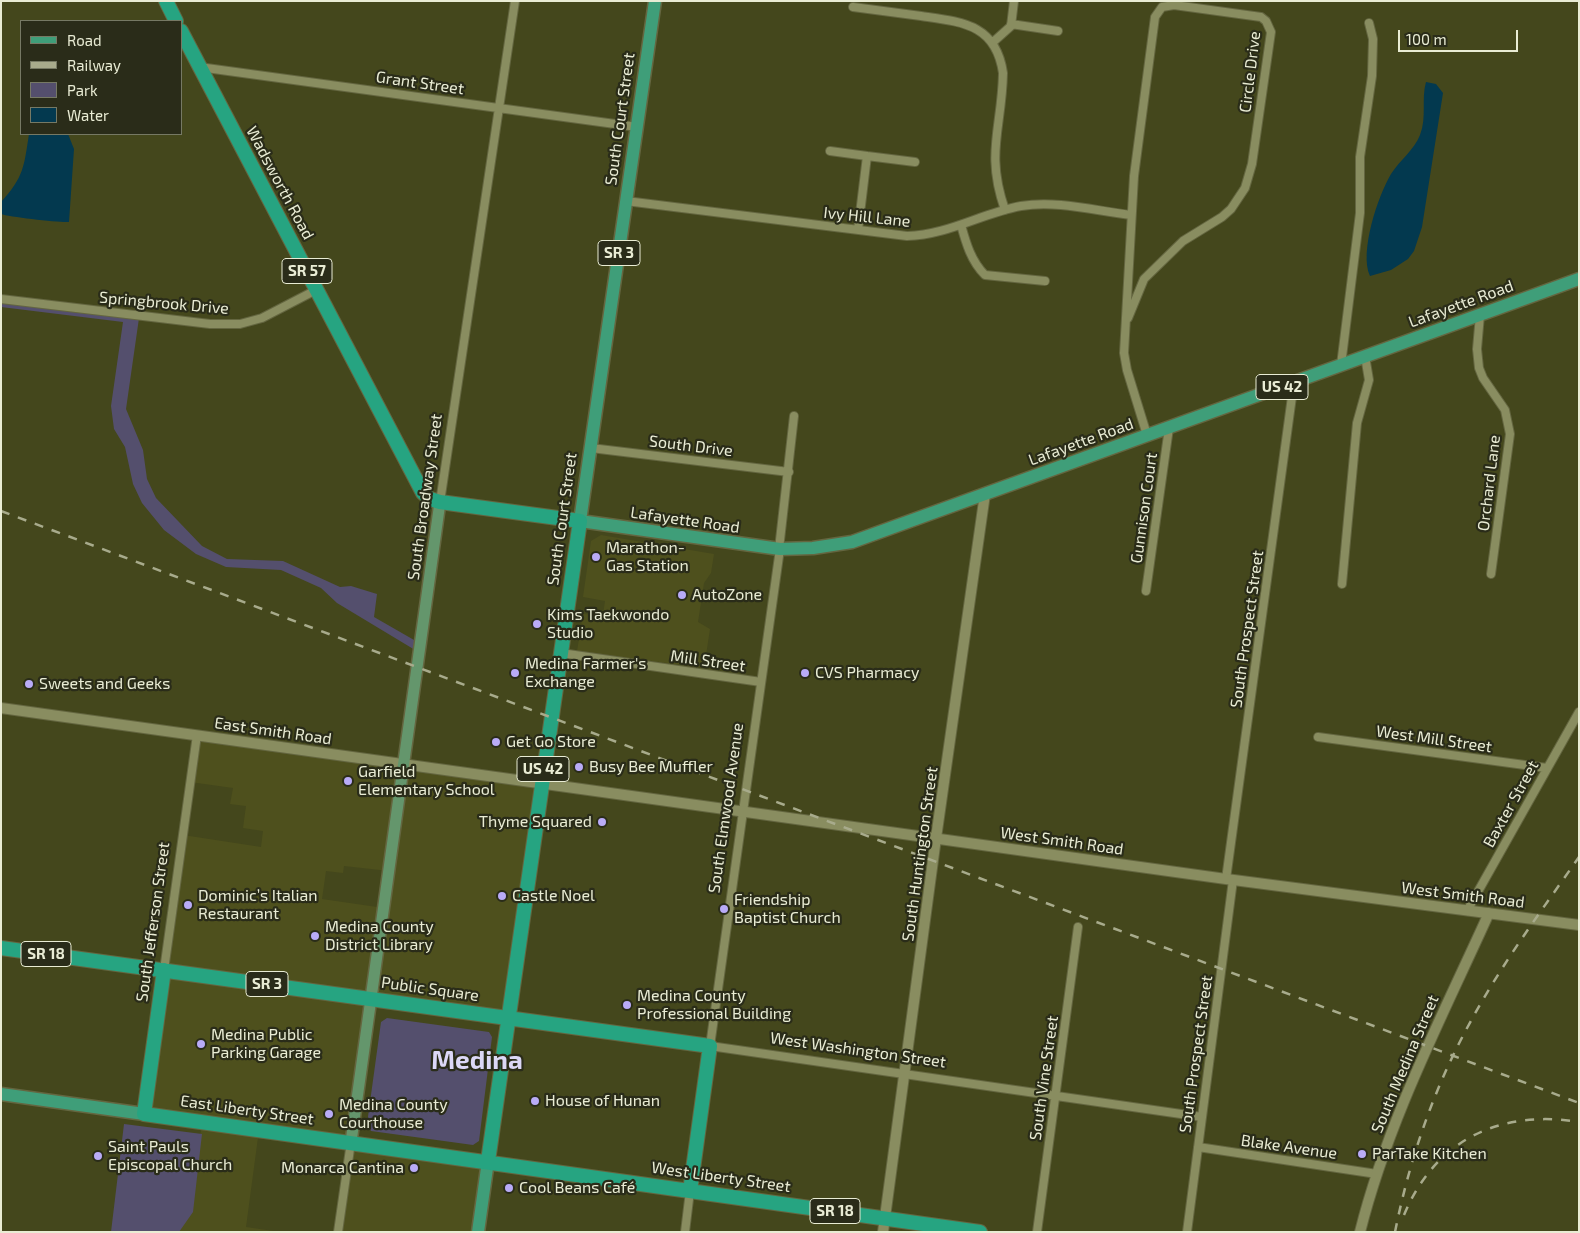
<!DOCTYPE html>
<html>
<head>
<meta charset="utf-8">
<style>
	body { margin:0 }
	#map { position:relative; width:1580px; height:1233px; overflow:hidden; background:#44471c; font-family:"Exo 2",sans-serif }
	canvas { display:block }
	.frame { position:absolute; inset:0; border:2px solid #e9ecd4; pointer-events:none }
	.legend { position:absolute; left:20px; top:20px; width:162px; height:115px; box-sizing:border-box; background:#2a2c19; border:1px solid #767964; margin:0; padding:6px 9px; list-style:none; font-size:15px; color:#e9ecd4 }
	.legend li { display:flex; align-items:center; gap:10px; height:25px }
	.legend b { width:25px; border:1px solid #767964 }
	.scale { position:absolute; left:1398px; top:30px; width:120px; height:22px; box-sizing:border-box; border:2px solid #e9ecd4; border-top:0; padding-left:6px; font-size:15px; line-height:18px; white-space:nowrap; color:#e9ecd4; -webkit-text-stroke:4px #2a2c19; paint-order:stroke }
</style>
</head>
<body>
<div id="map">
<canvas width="1580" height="1233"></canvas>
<div class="frame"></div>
<ul class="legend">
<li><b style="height:6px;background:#3f9e79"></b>Road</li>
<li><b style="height:6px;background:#a8ab8c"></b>Railway</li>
<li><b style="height:14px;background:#544f6d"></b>Park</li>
<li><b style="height:14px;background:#03394f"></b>Water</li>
</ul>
<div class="scale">100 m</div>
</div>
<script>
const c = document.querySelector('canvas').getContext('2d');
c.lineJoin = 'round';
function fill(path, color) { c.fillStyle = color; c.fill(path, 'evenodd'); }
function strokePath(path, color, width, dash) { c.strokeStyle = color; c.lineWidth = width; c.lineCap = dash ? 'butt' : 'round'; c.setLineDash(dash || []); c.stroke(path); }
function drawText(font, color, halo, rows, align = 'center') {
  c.font = font + ' "Exo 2",sans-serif'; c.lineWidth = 4.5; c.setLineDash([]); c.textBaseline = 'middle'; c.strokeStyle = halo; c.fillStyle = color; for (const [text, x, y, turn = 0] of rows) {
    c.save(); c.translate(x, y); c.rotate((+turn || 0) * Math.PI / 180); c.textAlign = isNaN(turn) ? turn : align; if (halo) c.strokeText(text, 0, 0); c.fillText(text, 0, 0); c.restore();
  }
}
fill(new Path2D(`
	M601,535L714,554L711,573L704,583L698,622L710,629L704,668L577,651L583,614L603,615L605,601L583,597L591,541Z
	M197,735L541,783L508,1017L371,998L351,1142L488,1161L478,1232H338L351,1142L259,1130L246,1227L280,1232H178L203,1122L144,1114L183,835L261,847L263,831L243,828L246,806L230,804L233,788L190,782ZM344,866L389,871L384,908L322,899L326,871L343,873Z`), '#4e501d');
fill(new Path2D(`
	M1,301L139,318L126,409L143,450L147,479L156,498L202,546L227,559L283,561L340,587L351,586L377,594L374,617L421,644L420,653L337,603L321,588L281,570L226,567L196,554L164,530L142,503L133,484L125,447L114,429L111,406L123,322L1,307Z
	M387,1018L489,1032L492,1037L479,1141L473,1145L371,1131L367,1124L381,1022Z
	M124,1124L202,1134L193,1212L179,1232H111Z`), '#544f6d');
fill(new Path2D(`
	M1426,82L1436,84L1443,93L1422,227L1414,251L1408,259L1391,270L1370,276C1359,252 1378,196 1391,174C1400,160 1414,150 1420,135C1427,117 1421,99 1426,82Z
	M29,134H68L74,149L69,222C62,223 9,217 1,214V202C24,177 24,166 29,134Z`), '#03394f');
const minor = new Path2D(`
	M853,7C876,10 898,13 921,16C962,22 996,24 1003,73C1002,128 985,153 1005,210
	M1011,24L1058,31
	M992,43L1011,26L1014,1
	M199,67L637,127
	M830,151L867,156L858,230
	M867,156L915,162
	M626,201L907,236C948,235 982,213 1021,206C1057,200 1096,211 1131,215
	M961,225C966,243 971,261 985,275L1045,281
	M1,299L210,324H240L262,318L316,290
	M1480,315L1477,349L1479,368L1483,378L1505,410L1510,434L1491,574
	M1128,318L1144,279L1183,241L1222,217L1231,209L1245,188L1252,164L1271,32L1266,21L1261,17L1174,5L1162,7L1155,17L1134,176L1124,353L1127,370L1147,435
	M1341,365L1360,213V157L1372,76L1373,39L1369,23
	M591,448L789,472
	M440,502L515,1
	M779,549L794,416
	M780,549L710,1046L1202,1117
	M1342,584L1357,423L1369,380L1365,356
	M1146,591L1169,428
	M561,653L761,682
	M1318,737L1547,768
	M1226,879L1294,382
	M1467,911L1579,712
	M164,970L197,735
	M1198,1147L1377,1174
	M338,1232L351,1142
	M685,1232L690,1191
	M1037,1232L1078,927
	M1187,1232L1233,880`);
const tertiary = new Path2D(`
	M1,708L1226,879L1579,925
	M883,1232L936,838L985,494
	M1360,1232C1388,1120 1442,1017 1489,913`);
const secondary = new Path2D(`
	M351,1142L440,502`);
const primary = new Path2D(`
	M655,1L580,521L780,549L813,548L852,542L1579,279
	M1,1094L144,1114
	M478,1232L488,1161`);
const trunk = new Path2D(`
	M166,1L176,21
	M181,31L423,493L430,499L440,502L580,521L488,1161
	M1,948L710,1046L690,1191
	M164,970L144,1114L980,1232`);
strokePath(minor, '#646640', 10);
strokePath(tertiary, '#646640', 12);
strokePath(secondary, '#646640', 14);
strokePath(primary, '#646640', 15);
strokePath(trunk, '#646640', 16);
strokePath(minor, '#898d60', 8);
strokePath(tertiary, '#898d60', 10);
strokePath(secondary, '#64966c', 11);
strokePath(primary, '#3f9e79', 12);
strokePath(trunk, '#26a481', 14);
strokePath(new Path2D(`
	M1,511L1579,1103
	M1404,1215C1435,1140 1500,1109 1579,1122
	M1395,1232C1410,1157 1435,1085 1472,1019C1503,962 1542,910 1579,857`), '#a8ab8c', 2.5, [9, 9]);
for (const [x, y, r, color] of [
	[596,557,5,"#b9abf7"],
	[682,595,5,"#b9abf7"],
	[537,624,5,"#b9abf7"],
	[515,673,5,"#b9abf7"],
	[805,673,5,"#b9abf7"],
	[29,684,5,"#b9abf7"],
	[496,742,5,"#b9abf7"],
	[579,767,5,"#b9abf7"],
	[348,781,5,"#b9abf7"],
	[602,822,5,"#b9abf7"],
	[502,896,5,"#b9abf7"],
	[188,905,5,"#b9abf7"],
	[724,909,5,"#b9abf7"],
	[315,936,5,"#b9abf7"],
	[627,1005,5,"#b9abf7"],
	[201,1044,5,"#b9abf7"],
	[535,1101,5,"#b9abf7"],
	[329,1114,5,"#b9abf7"],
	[1362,1154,5,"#b9abf7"],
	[98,1156,5,"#b9abf7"],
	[414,1168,5,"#b9abf7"],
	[509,1188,5,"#b9abf7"]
]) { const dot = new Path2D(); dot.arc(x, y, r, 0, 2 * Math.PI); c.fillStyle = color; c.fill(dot); strokePath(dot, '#2a2c19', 2); }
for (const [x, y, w] of [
	[619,253,42],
	[307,271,50],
	[1282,387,52],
	[543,769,52],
	[46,954,50],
	[267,984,42],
	[835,1211,50]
]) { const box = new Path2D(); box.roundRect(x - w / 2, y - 12.5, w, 25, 4); c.fillStyle = '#2a2c19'; c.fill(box); strokePath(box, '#e9ecd4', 1); }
drawText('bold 15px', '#e9ecd4', null, [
	["SR 3",619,253],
	["SR 57",307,271],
	["US 42",1282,387],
	["US 42",543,769],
	["SR 18",46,954],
	["SR 3",267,984],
	["SR 18",835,1211]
]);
drawText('16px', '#e9ecd4', '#2a2c19', [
	["Circle Drive",1250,72,-83],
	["Grant Street",420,83,8],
	["South Court Street",620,119,-82],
	["Wadsworth Road",280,183,62],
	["Ivy Hill Lane",867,217,6],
	["Springbrook Drive",164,303,5],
	["Lafayette Road",1461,304,-20],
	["Lafayette Road",1081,442,-20],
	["South Drive",691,446,7],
	["Orchard Lane",1489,483,-83],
	["South Broadway Street",425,497,-82],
	["Gunnison Court",1144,508,-82],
	["South Court Street",562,519,-82],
	["Lafayette Road",685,520,8],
	["South Prospect Street",1247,629,-82],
	["Mill Street",708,661,8],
	["East Smith Road",273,731,8],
	["West Mill Street",1434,739,8],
	["Baxter Street",1511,804,-61],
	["South Elmwood Avenue",726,808,-82],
	["West Smith Road",1062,841,8],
	["South Huntington Street",920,854,-82],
	["West Smith Road",1463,895,7],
	["South Jefferson Street",153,922,-82],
	["Public Square",430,989,8],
	["West Washington Street",858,1050,8],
	["South Prospect Street",1196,1054,-82],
	["South Medina Street",1405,1064,-67],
	["South Vine Street",1044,1078,-82],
	["East Liberty Street",247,1110,8],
	["Blake Avenue",1289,1147,8],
	["West Liberty Street",721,1177,8]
]);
drawText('16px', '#e9ecd4', '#2a2c19', [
	["Marathon-",606,548],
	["Gas Station",606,566],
	["AutoZone",692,595],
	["Kims Taekwondo",547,615],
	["Studio",547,633],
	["Medina Farmer's",525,664],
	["Exchange",525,682],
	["CVS Pharmacy",815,673],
	["Sweets and Geeks",39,684],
	["Get Go Store",506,742],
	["Busy Bee Muffler",589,767],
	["Garfield",358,772],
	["Elementary School",358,790],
	["Thyme Squared",592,822,"right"],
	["Dominic’s Italian",198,896],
	["Restaurant",198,914],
	["Castle Noel",512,896],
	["Friendship",734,900],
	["Baptist Church",734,918],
	["Medina County",325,927],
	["District Library",325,945],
	["Medina County",637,996],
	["Professional Building",637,1014],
	["Medina Public",211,1035],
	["Parking Garage",211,1053],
	["House of Hunan",545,1101],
	["Medina County",339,1105],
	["Courthouse",339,1123],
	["Saint Pauls",108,1147],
	["Episcopal Church",108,1165],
	["ParTake Kitchen",1372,1154],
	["Monarca Cantina",404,1168,"right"],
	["Cool Beans Café",519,1188]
], 'left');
drawText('bold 26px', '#dcd8f6', '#2a2c19', [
	["Medina",477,1060]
]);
</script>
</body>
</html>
